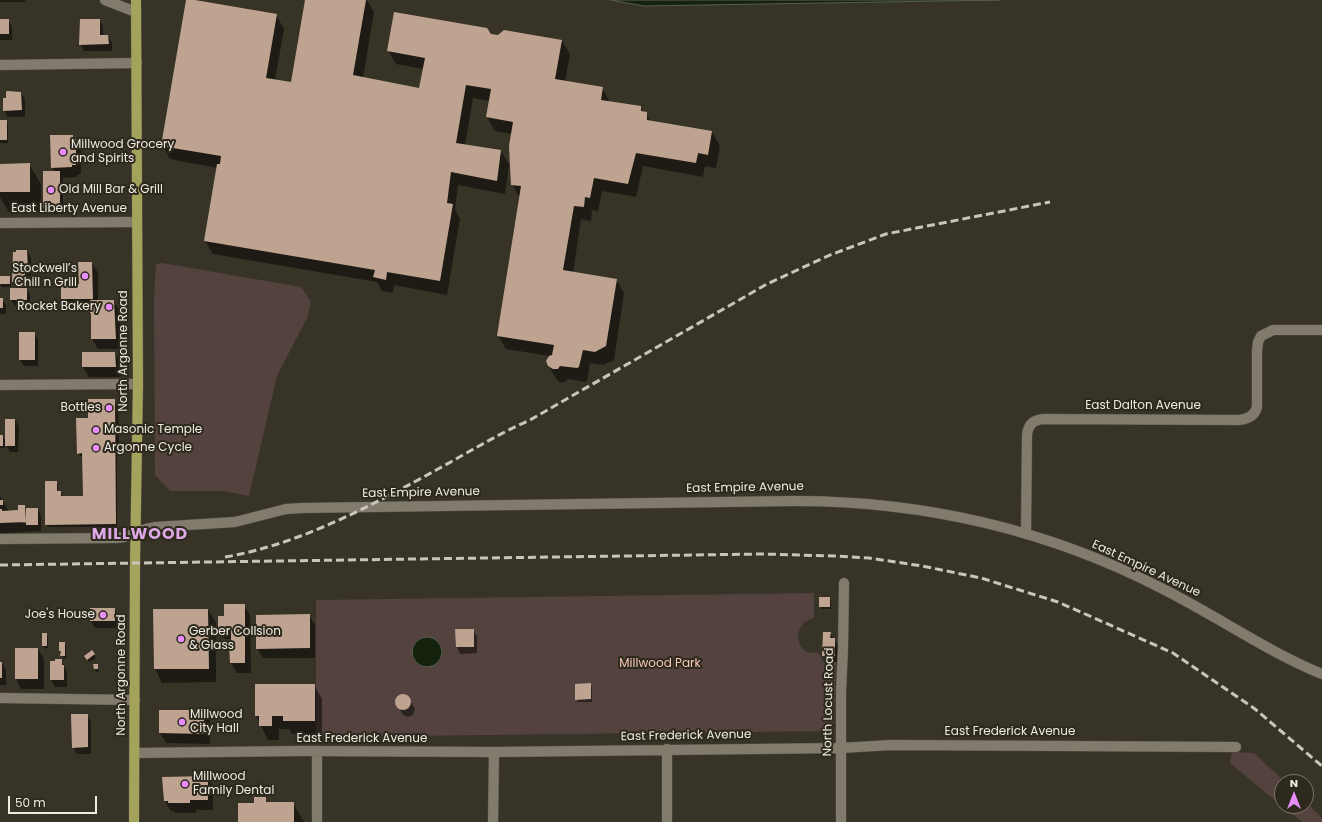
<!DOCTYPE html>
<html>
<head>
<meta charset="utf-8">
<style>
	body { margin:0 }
	#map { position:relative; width:1322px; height:822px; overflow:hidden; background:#383327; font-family:Poppins,sans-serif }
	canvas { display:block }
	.north { position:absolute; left:1274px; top:774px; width:40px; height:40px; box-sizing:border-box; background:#2e291d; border:1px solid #7b766c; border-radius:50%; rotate:0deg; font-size:11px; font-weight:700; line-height:16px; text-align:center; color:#eeeae3 }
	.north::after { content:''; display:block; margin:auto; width:14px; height:18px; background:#ea8dfc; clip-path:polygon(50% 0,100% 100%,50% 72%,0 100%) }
	.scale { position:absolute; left:8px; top:796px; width:89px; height:18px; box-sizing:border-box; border:2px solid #eeeae3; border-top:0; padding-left:5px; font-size:12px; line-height:14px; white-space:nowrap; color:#eeeae3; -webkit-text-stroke:3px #2e291d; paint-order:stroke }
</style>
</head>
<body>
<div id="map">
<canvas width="1322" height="822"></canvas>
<div class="north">N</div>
<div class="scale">50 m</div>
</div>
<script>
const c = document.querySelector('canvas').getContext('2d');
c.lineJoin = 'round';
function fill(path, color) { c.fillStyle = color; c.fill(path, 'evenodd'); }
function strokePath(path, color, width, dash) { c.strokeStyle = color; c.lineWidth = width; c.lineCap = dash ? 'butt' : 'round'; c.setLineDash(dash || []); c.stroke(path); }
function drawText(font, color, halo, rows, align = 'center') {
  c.font = font + ' Poppins,sans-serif'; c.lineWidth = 4; c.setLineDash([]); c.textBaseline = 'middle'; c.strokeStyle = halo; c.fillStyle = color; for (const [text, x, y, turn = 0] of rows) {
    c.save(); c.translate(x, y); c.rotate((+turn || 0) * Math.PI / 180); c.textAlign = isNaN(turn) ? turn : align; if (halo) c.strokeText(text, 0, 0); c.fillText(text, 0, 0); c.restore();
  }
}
fill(new Path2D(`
	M162,263L301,287L311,301L308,316L277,376L249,496L223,491H170L155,475L154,300L156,264Z
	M814,593V618C811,619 807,620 805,622C792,632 799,658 817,652L820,655L823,662H836L833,731L316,737V600Z
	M1232,752L1254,753L1285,782H1282V806L1230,763Z
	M1306,802L1322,818V822H1302L1282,806H1306Z`), '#53423d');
const water = new Path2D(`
	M611,0H1000L644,6Z
	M412 652a15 15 0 1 1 30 0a15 15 0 1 1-30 0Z`);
fill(water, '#15230e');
strokePath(water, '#565f4e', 1);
fill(new Path2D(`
	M0,0H25V2H0Z
	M187,0L276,15L284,29L275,80L292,83L306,0H367L374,12L363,78L420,89L423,69L396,64L388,50L490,35L562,41L570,54L565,81L602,88L610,102L640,107L644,113H646L651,122L712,132L720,146L716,168L705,166L703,177L643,166L636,197L602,191L598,211L592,210L591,221L581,219L573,273L616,279L624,293L614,360L603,365L590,363L587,381L585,382L568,379L565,382L561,383L557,380L549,366L550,356L506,349L498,336L520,198L512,184V134L495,131L487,117L490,101L473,98L465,145L501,151L509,165L505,194L458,185L455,210L460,219L447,295L394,285L393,293L382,291L377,282L213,254L205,241L217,168L170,159L162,145Z
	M0,20H8L12,27V40H0Z
	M99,20L103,26V36H108L112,43V51H84L80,44Z
	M21,93L25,99V117H8L4,110Z
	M0,121H7L8,124V143H0Z
	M72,136L81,150V174L77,175V177L63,178V214H48L44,208L55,172L52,167Z
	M29,164L41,184V212H9L0,197V165Z
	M27,251L31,258V276H28V288H26L30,295V306H15L11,300V287H1L0,277H10L11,280V289H17L13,282Z
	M92,263L98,273V301H114L120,311L121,349H98L92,339V314L91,309H68L62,299L80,285Z
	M0,299H2L6,305V314H0Z
	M34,333L38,339V366H24L20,360Z
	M115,353L121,363V377H89L83,367Z
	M114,400L118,406L119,448H117V527H48L46,524L56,482L58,485V492H61L63,497H84L83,456H80L78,453L89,419Z
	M15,420L19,427L18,452H10L5,443V448H0V436H3L6,442Z
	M0,496L9,512L19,511L25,506L26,509H38L41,516V531L0,533Z
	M829,598L831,601V609H822L820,606Z
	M244,605L250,615L251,673H237L231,663L232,639H225L219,629L225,617Z
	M115,609L118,616V628H95L91,621Z
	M208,610L216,623V682L162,683L155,669Z
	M309,615L315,625V658H263L257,648Z
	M473,630L477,637V653L460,654L457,647Z
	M830,633L838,646V662H827L823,655Z
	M46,634L48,637V648H45L43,646Z
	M64,643L66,646V659L63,658L60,650Z
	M38,649L44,659V689H21L16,679Z
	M92,651L96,658L89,662L85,656Z
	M61,660L67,672V687H55L51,680V662Z
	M0,663H2L6,670V685H0Z
	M94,665H97L99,672H96Z
	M590,684L592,687V702H578L576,699Z
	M314,685L322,699V734H292L289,729H279V740H268L256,716Z
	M403,695L408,697L415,709L413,715L408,717L403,715L396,703L398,697Z
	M160,711H204L210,721V744L166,743L160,733Z
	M87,715L91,722V754H77L73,747Z
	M207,777L213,787V810H196V813H175L173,811H171L165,801Z
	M265,798L268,803H293L304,822H239L255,804Z`), '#0007');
fill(new Path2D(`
	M186,0H195L277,14L266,78L291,82L305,0H366L353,75L419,88L425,58L387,51L394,12L487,28L491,34L498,35L504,30L562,40L555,79L603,87L601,100L641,106V111L647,112V120L712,131L708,155L698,153L696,163L636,153L628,184L594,178L590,198L585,197L584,207L574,206L563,270L617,279L606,346L595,352L583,350L579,367L577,368L560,366L558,369H553L548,366L546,361L549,356L552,355L554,345L497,336L521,186L511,185L509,146L513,122L486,117L491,89L466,85L456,143L501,150L497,181L451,172L447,203L453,204L440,281L387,272L386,280L373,277L375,270L204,241L217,164H220L221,156L161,146Z
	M0,19H9V34H0Z
	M80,19H100V35H108L109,44L79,45Z
	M7,91L21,92L22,110L3,111V98H6V92Z
	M0,120H7V140H0Z
	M50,135H73V139H76V165H72V167L51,168Z
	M30,163V192H0V164Z
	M43,171H60V208H43Z
	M16,250H27L28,269H25V282H12L13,252H16Z
	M78,262H92L93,299H61V284H79Z
	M0,276H10V284H0Z
	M10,288H27V300H10Z
	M0,298H3V308H0Z
	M90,300H114L116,339H91V313H90Z
	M19,332H35V360H19Z
	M82,352H115L116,367H82Z
	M88,399H115L116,524L45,525V481H57V491H61V496H83L82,453L77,454L76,418H88Z
	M5,419H15V446H5Z
	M0,435H3V446H0Z
	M0,500H3V505H0Z
	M18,505H25L26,522L0,523V509H2V511L18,510Z
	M26,508H38V525H26Z
	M819,597H830V607H819Z
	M224,604H245V663H230L229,642H231V629H218V616H224Z
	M90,608H115V621H90Z
	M153,609H208L209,669H154Z
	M310,614V648L256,649V615Z
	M455,629H474V647H456Z
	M823,632H831L830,638H835V656H822Z
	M42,633H47V646H42Z
	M59,642H65V656H60L61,651H59Z
	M15,648H38V679H15Z
	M92,650L95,654L87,660L84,656Z
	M55,659H62V665H64V680H50V661H55Z
	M0,662H2V678H0Z
	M93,664H98V669H94Z
	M591,683V699L575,700V684Z
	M255,684H315V721H283V716H272V726H259V716H255Z
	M395 702a8 8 0 1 1 16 0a8 8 0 1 1-16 0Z
	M159,710H204V734L159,733Z
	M71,714H88V747L72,748Z
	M208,776V800H190V803H168V801H164L162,777Z
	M254,797H266V802H294V822H238V803H254Z`), '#bea490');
const minor = new Path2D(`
	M105,0L136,12
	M0,65L137,63
	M0,385L138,384
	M1026,534L1027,435C1028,425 1033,420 1043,419L1239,420C1248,419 1255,416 1257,407V351L1258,342L1261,336L1273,330H1322
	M0,698L135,700
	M317,751V822
	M135,753L300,751L494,752L841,748L891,745L1236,747
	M493,822L494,752
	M667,822V749
	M841,822V692L843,648L844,583`);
const tertiary = new Path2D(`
	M0,223L137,222
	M0,539L117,538L124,537L146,529L156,527L235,522L286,509L302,508L794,501C924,501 1047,529 1163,589C1217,616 1266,651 1322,674`);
const primary = new Path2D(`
	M134,822L135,563L138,384L136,0`);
strokePath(minor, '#555046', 11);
strokePath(tertiary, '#555046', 11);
strokePath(primary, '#555046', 11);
strokePath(minor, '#817b6d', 10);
strokePath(tertiary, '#817b6d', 10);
strokePath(primary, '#a3a35b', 10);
strokePath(new Path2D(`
	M225,557C298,545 373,505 438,469C469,452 498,434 530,420L767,284L830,255L886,234L1050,202
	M0,565L763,554L834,556L869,558L922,566L981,578L1058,602L1173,653L1255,709L1322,766`), '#c9c5bd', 3, [8, 4]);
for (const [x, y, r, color] of [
	[63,152,4,"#ea8dfc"],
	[51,190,4,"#ea8dfc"],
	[85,276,4,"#ea8dfc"],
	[109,307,4,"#ea8dfc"],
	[109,408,4,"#ea8dfc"],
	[96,430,4,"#ea8dfc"],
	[96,448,4,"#ea8dfc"],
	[103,615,4,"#ea8dfc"],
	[181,639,4,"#ea8dfc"],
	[182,722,4,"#ea8dfc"],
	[185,784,4,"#ea8dfc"]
]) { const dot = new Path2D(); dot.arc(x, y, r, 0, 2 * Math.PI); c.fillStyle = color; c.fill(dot); strokePath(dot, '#2e291d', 1.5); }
drawText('12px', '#eeeae3', '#2e291d', [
	["Millwood Grocery",71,145],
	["and Spirits",71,159],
	["Old Mill Bar & Grill",59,190],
	["Stockwell’s",77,269,"right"],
	["Chill n Grill",77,283,"right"],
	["Rocket Bakery",101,307,"right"],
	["Bottles",101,408,"right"],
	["Masonic Temple",104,430],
	["Argonne Cycle",104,448],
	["Joe's House",95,615,"right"],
	["Gerber Collsion",189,632],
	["& Glass",189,646],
	["Millwood",190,715],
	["City Hall",190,729],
	["Millwood",193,777],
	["Family Dental",193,791]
], 'left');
drawText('12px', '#eeeae3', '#2e291d', [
	["East Liberty Avenue",69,209],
	["North Argonne Road",124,351,-90],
	["East Dalton Avenue",1143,406],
	["East Empire Avenue",745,488,-1],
	["East Empire Avenue",421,493,-1],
	["East Empire Avenue",1146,569,25],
	["North Argonne Road",122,675,-90],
	["North Locust Road",829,702,-89],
	["East Frederick Avenue",1010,732],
	["East Frederick Avenue",686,736,-1],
	["East Frederick Avenue",362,739]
]);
drawText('12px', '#f9cabc', '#2e291d', [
	["Millwood Park",660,664]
]);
c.letterSpacing = '1px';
drawText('bold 16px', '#dca9e6', '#2e291d', [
	["MILLWOOD",140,535]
]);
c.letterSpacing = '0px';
</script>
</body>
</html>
